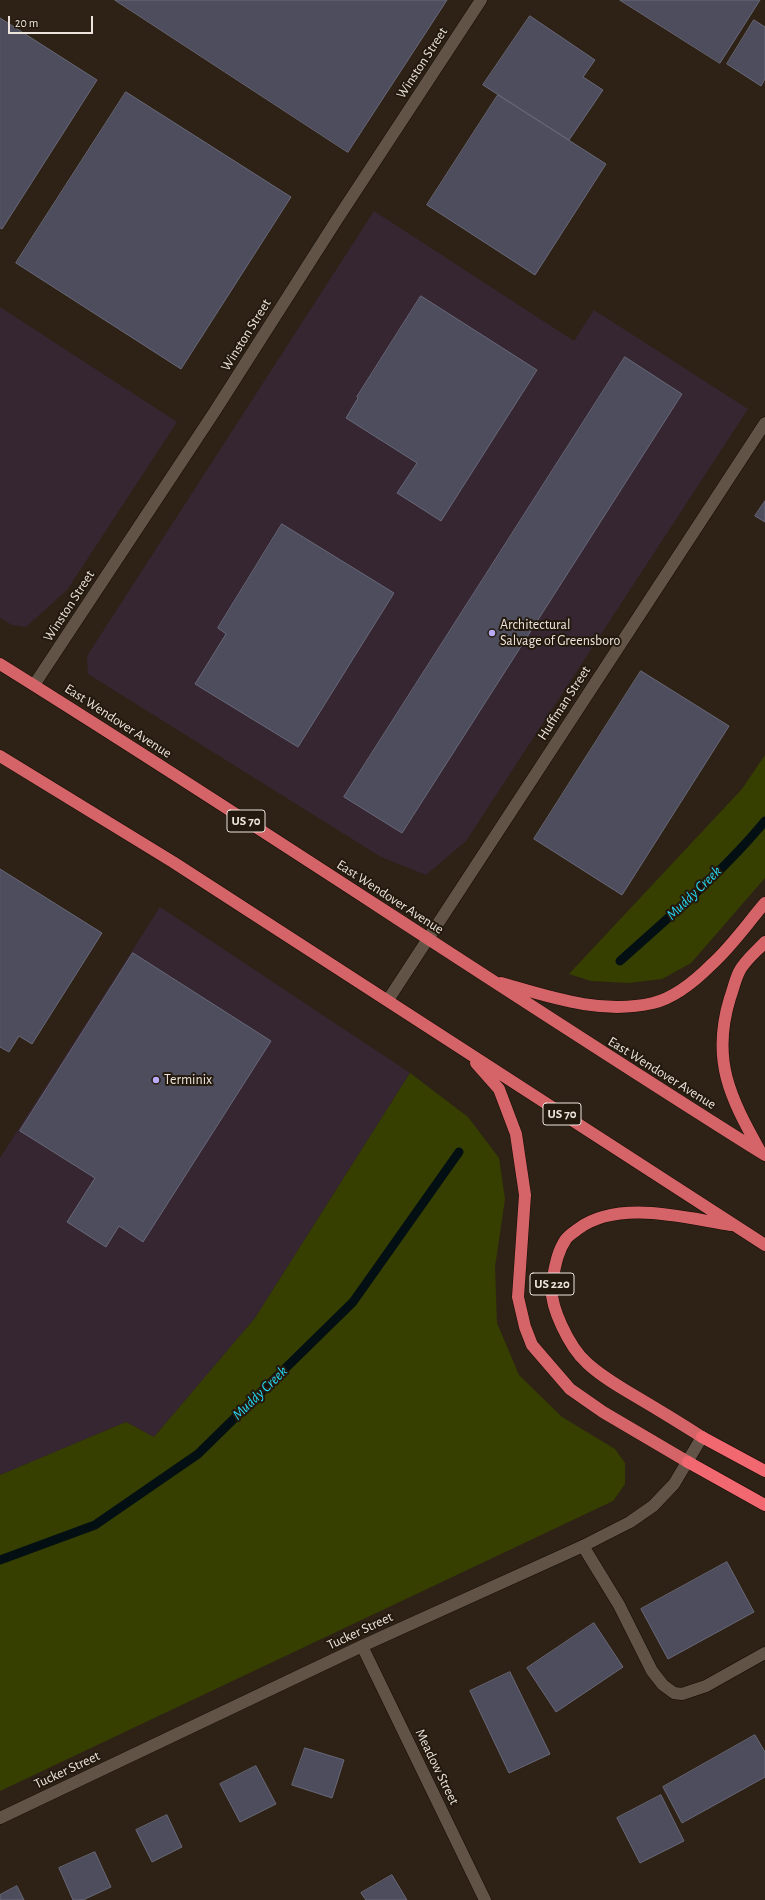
<!DOCTYPE html>
<html>
<head>
<meta charset="utf-8">
<style>
	body { margin:0 }
	#map { position:relative; width:765px; height:1900px; overflow:hidden; background:#2e2216; font-family:"Alegreya Sans",sans-serif }
	canvas { display:block }
	.scale { position:absolute; left:8px; top:16px; width:85px; height:18px; box-sizing:border-box; border:2px solid #ede5dd; border-top:0; padding-left:5px; font-size:12px; line-height:14px; white-space:nowrap; color:#ede5dd; -webkit-text-stroke:3px #24190d; paint-order:stroke }
</style>
</head>
<body>
<div id="map">
<canvas width="765" height="1900"></canvas>
<div class="scale">20 m</div>
</div>
<script>
const c = document.querySelector('canvas').getContext('2d');
c.lineJoin = 'round';
function fill(path, color) { c.fillStyle = color; c.fill(path, 'evenodd'); }
function strokePath(path, color, width, dash) { c.strokeStyle = color; c.lineWidth = width; c.lineCap = dash ? 'butt' : 'round'; c.setLineDash(dash || []); c.stroke(path); }
function drawText(font, color, halo, rows, align = 'center') {
  c.font = font + ' "Alegreya Sans",sans-serif'; c.lineWidth = 4; c.setLineDash([]); c.textBaseline = 'middle'; c.strokeStyle = halo; c.fillStyle = color; for (const [text, x, y, turn = 0] of rows) {
    c.save(); c.translate(x, y); c.rotate((+turn || 0) * Math.PI / 180); c.textAlign = isNaN(turn) ? turn : align; if (halo) c.strokeText(text, 0, 0); c.fillText(text, 0, 0); c.restore();
  }
}
fill(new Path2D(`
	M374,211L574,341L594,310L748,409L466,841L426,875L381,857L88,674L87,656Z
	M0,307L177,422L67,590L26,627L12,625L0,618Z
	M160,907L410,1073L255,1318L154,1437L126,1422L0,1475V1158Z`), '#352632');
fill(new Path2D(`
	M765,755V878L691,963L662,979L628,983L591,981L569,974L742,789Z
	M410,1073L468,1117L499,1158L505,1199L495,1267L497,1323L519,1375L562,1417L615,1449L625,1463V1484L613,1501L0,1791V1475L126,1422L154,1437L255,1318Z`), '#363f00');
strokePath(new Path2D(`
	M620,961C670,916 722,873 765,821
	M0,1560L95,1525L198,1454L353,1302L459,1152`), '#030f12', 9);
const building = new Path2D(`
	M115,0H447L348,152Z
	M620,0H760L720,63Z
	M530,16L595,60L583,77L603,90L569,140L483,85Z
	M0,18L97,80L2,229L0,228Z
	M754,20L765,27V79L761,86L727,64Z
	M126,92L291,197L181,369L16,263Z
	M498,95L606,164L535,275L427,205Z
	M421,296L537,370L441,521L397,493L417,463L346,418L358,398L357,397Z
	M625,357L682,394L402,833L344,797Z
	M765,501V522L755,516Z
	M282,524L394,593L298,747L195,684L226,634L218,628Z
	M641,671L729,726L622,895L534,839Z
	M0,869L102,933L32,1044L19,1036L9,1052L0,1047Z
	M133,953L271,1041L143,1242L119,1226L106,1247L67,1222L95,1178L20,1131Z
	M727,1562L754,1612L668,1659L641,1609Z
	M594,1623L623,1667L556,1712L527,1668Z
	M510,1672L550,1754L509,1773L470,1691Z
	M755,1735L765,1752V1777L682,1823L663,1787Z
	M305,1748L344,1760L332,1798L292,1785Z
	M256,1766L276,1804L240,1822L220,1784Z
	M661,1795L684,1841L640,1863L617,1818Z
	M167,1815L182,1847L152,1862L136,1830Z
	M95,1852L111,1887L83,1900H73L59,1868Z
	M392,1875L407,1900H366L361,1893Z
	M17,1886L24,1900H0V1895Z`);
fill(building, '#4d4d5d');
strokePath(building, '#686879', 1);
const service = new Path2D(`
	M583,1546L619,1605L652,1671L663,1685L674,1693L682,1694L706,1686L765,1653`);
const minor = new Path2D(`
	M34,685L215,411L336,221L481,0
	M362,1646L485,1900
	M0,1818L362,1646L583,1546L630,1522L653,1506L674,1484L702,1437`);
const tertiary = new Path2D(`
	M388,1000L765,423`);
const trunk = new Path2D(`
	M0,664C257,824 508,994 765,1155
	M0,756L173,862L765,1245
	M501,983C550,997 601,1015 653,1003C674,998 696,980 711,965C731,947 747,924 765,903
	M476,1063L499,1089L516,1134L525,1195L518,1297L525,1327L532,1345L570,1389L603,1412L688,1462
	M760,1151C730,1097 711,1060 730,998C733,990 735,980 739,972C744,961 757,951 765,942
	M702,1437C680,1423 657,1409 635,1396C618,1386 601,1376 587,1363C570,1348 548,1305 552,1282C555,1267 557,1252 566,1239C569,1235 574,1232 578,1229C618,1199 685,1218 731,1225`);
const motorway = new Path2D(`
	M702,1437L765,1471
	M688,1462L765,1505`);
strokePath(service, '#160b03', 13);
strokePath(minor, '#160b03', 13);
strokePath(tertiary, '#160b03', 13);
strokePath(trunk, '#160b03', 13);
strokePath(motorway, '#160b03', 13);
strokePath(service, '#615447', 12);
strokePath(minor, '#615447', 12);
strokePath(tertiary, '#615447', 12);
strokePath(trunk, '#d56468', 12);
strokePath(motorway, '#f26871', 12);
for (const [x, y, r, color] of [
	[492,633,4,"#b9abf7"],
	[156,1080,4,"#b9abf7"]
]) { const dot = new Path2D(); dot.arc(x, y, r, 0, 2 * Math.PI); c.fillStyle = color; c.fill(dot); strokePath(dot, '#24190d', 1.5); }
for (const [x, y, w] of [
	[246,821,38],
	[562,1114,38],
	[552,1284,44]
]) { const box = new Path2D(); box.roundRect(x - w / 2, y - 11, w, 22, 3); c.fillStyle = '#24190d'; c.fill(box); strokePath(box, '#ede5dd', 1); }
drawText('bold 13px', '#ede5dd', null, [
	["US 70",246,821],
	["US 70",562,1114],
	["US 220",552,1284]
]);
drawText('14px', '#ede5dd', '#24190d', [
	["Winston Street",422,63,-57],
	["Winston Street",246,335,-58],
	["Winston Street",69,606,-57],
	["Huffman Street",564,703,-57],
	["East Wendover Avenue",118,721,33],
	["East Wendover Avenue",390,897,33],
	["East Wendover Avenue",662,1073,32],
	["Tucker Street",360,1631,-25],
	["Meadow Street",437,1767,64],
	["Tucker Street",67,1770,-25]
]);
drawText('14px', '#ede5dd', '#24190d', [
	["Architectural",500,625],
	["Salvage of Greensboro",500,641],
	["Terminix",164,1080]
], 'left');
drawText('italic 15px', '#24d7f3', '#24190d', [
	["Muddy Creek",694,893,-44],
	["Muddy Creek",260,1393,-44]
]);
</script>
</body>
</html>
